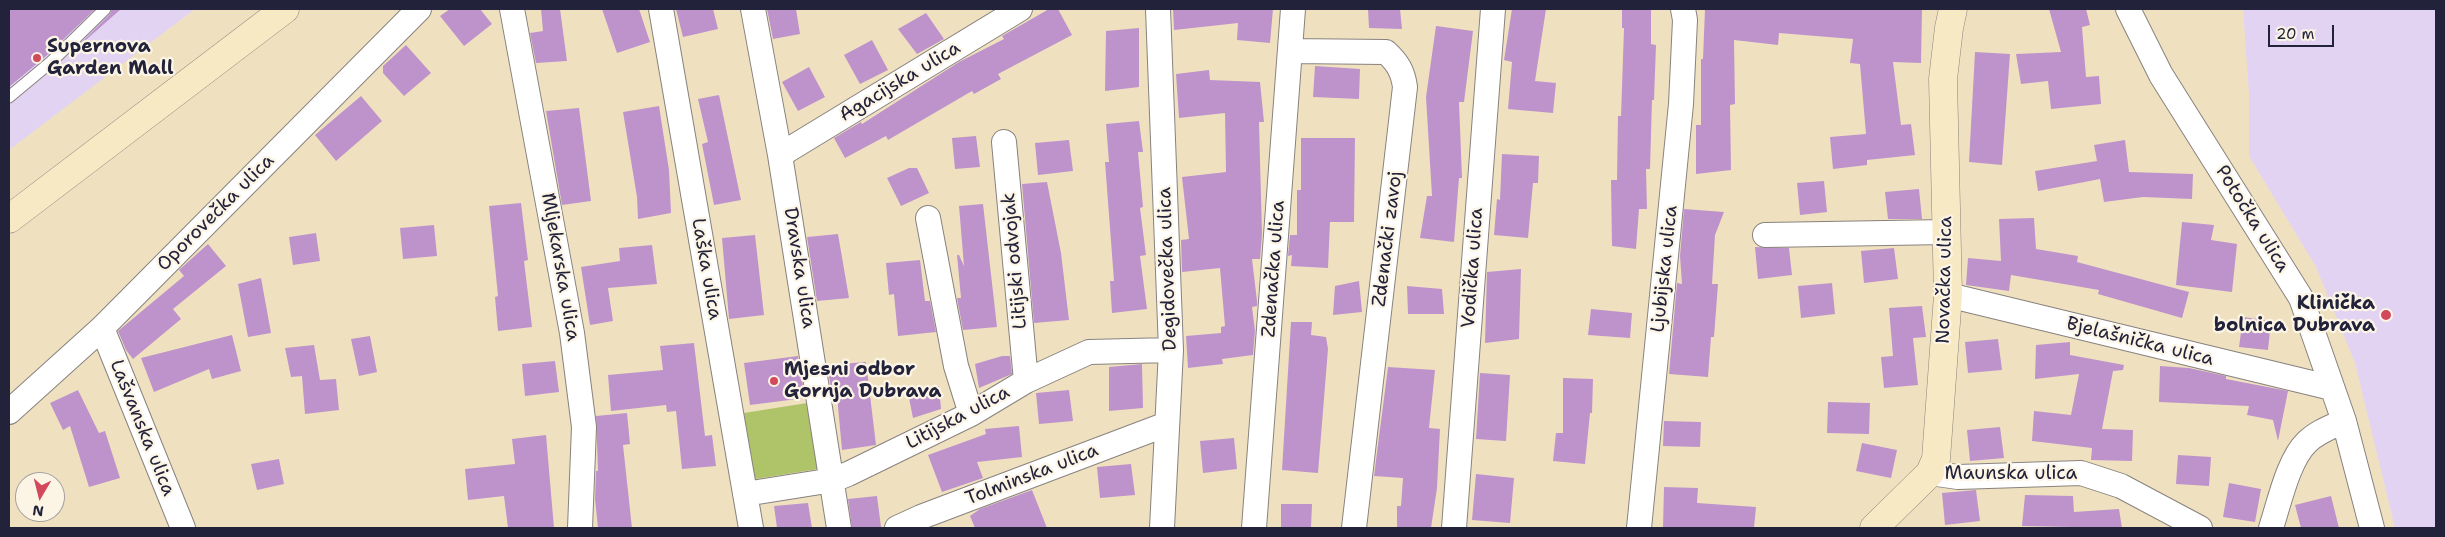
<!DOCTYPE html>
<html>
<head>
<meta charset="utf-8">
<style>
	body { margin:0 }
	#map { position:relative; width:2445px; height:537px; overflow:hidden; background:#efe1c0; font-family:"Shantell Sans",sans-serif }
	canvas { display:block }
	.frame { position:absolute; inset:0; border:10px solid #22223b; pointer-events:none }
	.north { position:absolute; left:15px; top:472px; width:50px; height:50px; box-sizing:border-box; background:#fcf5e5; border:1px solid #a5a1a1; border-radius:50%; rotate:188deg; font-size:14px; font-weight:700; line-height:20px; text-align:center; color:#22223b }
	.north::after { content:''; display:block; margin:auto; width:18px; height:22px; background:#d1495b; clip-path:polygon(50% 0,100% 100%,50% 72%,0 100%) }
	.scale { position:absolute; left:2268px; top:25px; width:66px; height:22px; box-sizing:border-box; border:2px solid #22223b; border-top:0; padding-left:6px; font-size:15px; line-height:18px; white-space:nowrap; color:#22223b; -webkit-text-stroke:4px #fcf5e5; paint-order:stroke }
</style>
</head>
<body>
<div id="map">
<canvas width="2445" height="537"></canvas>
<div class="frame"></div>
<div class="north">N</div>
<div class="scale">20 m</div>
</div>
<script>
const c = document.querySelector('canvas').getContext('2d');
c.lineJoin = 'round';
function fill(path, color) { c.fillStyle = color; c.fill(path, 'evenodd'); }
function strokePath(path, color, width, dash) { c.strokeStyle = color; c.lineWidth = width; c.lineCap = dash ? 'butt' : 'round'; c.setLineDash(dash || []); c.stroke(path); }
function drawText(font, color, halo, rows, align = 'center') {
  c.font = font + ' "Shantell Sans",sans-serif'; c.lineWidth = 4.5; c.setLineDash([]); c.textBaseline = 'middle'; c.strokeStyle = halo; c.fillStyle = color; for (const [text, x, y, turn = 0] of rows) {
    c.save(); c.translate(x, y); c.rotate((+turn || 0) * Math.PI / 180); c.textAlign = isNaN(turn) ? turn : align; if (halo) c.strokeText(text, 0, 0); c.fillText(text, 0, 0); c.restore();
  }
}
fill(new Path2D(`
	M9,9H195L9,150Z
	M2243,9H2436V528H2395L2355,363L2316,267L2249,156V94Z`), '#e3d3f2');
fill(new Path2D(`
	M807,403L818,469L755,479L744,413Z`), '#afc469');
fill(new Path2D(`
	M9,9H95L46,56L9,87Z
	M112,9H121L71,53L110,14Z
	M450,9H480L492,24L464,46L440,16Z
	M541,9H560L567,61L536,63L530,33L543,31Z
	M602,9H639L650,42L617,53Z
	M676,9H713L718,29L683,37Z
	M767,9H796L800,34L773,39Z
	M1049,9H1058L1072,35L998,74L1001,79L974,94L972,91L888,140L886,136L845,158L834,138L861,122L862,124L959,62L1004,39L1002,36Z
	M1173,9H1273L1270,43L1237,40L1238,23L1174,30Z
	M1368,9H1400L1402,29L1369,28Z
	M1512,9H1546L1535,81L1556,83L1553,113L1508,109L1512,62L1504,60Z
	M1622,9H1651V44L1656,45L1654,100H1652L1650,169H1646L1647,209H1639L1636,249L1612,246L1611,180H1617L1618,116H1621L1624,28H1622Z
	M1705,9H1922L1921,63L1893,62L1901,125L1911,124L1915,155L1867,160V165L1833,169L1830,137L1866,134L1860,64L1850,63L1853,39L1779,33L1778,45L1734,40L1735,104L1730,105L1731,170L1696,174V125H1701V59H1703Z
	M2049,9H2086L2090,25L2082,27L2086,77L2099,76L2101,104L2051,109L2048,81L2021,84L2016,54L2061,52Z
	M926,13L944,39L917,54L898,29Z
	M1436,26L1473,31L1464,102H1459L1462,178H1459L1454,242L1420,238L1427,196H1432L1426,97Z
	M1139,28V87L1105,91L1106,31Z
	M872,40L888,70L860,84L844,55Z
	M406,45L431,73L404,96L383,73V66Z
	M1975,52L2010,54L2002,165L1969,162Z
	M1315,66L1360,69L1359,99L1313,97Z
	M809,67L825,97L798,111L782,82Z
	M1209,70L1210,80L1260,82L1264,122H1259L1262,234L1260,259H1252L1257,301V306L1252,307L1255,331L1253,355L1222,359L1223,364L1188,368L1186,336L1221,333V327L1225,326L1220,268L1182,272L1181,240L1189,239L1182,177L1226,172L1225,113L1179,118L1176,74Z
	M719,95L741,200L714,205L702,144L708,142L698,99Z
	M361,96L382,121L336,161L315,135Z
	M659,106L669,170L671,213L638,219L637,197L623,112Z
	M579,108L591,201L562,205L546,111Z
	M1139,121L1143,152H1138L1143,207L1140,208L1146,255L1140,256L1147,309L1112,313L1110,281H1114L1105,162H1109L1106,124Z
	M976,136L980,167L955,169L952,138Z
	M1301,138H1355L1354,222H1330L1328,268L1291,266L1292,255L1288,256L1290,235H1297V190H1301Z
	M1069,140L1073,171L1038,175L1035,143Z
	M2125,140L2129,172L2193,174L2192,199L2143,197L2104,202L2100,179L2038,191L2035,171L2097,161L2094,145Z
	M1502,154L1539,156L1538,183H1533L1528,238L1494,235L1497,199L1500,200Z
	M909,168H917L929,193L901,206L887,178Z
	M1824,181L1827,212L1800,215L1797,183Z
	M1047,182L1061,253L1069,320L1034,323L1022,184Z
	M1919,189L1922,219H1888L1885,192Z
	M521,203L528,260L524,261L532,327L498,331L495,297L498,296L489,206Z
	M983,204L997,327L963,330L957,298H961L957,255H959L964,266L959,206Z
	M1684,209L1724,212L1715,235L1712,284H1718L1714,337H1711L1708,377L1669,374L1677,283L1682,284L1680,256Z
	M2034,218L2036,249L2078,256L2077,262L2189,292L2182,318L2098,294L2099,290L2011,275L2009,291L1966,285L1968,258L2001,261L1999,219Z
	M2182,222L2214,225L2211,240L2237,244L2232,292L2176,285Z
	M434,225L437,256L403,259L400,228Z
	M316,233L320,261L293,265L289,237Z
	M838,234L849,298L817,301L807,237Z
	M755,235L764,315L729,319L722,238Z
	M208,244L226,266L173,309L181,319L133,359L126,350L118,331L184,276L179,270Z
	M652,245L657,284L608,288L613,321L590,325L581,267L620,261L619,248Z
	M1755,247L1789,248L1792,275L1758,279Z
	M1894,248L1898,279L1864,283L1861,251Z
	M920,260L925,301H930L936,332L898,336L894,294L889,295L886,263Z
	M1521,269L1519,339L1485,343L1487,272Z
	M261,278L271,333L248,337L238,284Z
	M1359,281L1362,312L1333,315L1335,286Z
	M1832,283L1835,314L1801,318L1798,286Z
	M1407,286L1442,289L1444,314H1408Z
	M1922,306L1926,337L1913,338L1918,385L1884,388L1881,357L1893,356L1889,308Z
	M1591,309L1632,313L1630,338L1588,335Z
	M2243,317L2271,321L2268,350L2239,347Z
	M1291,322H1312L1311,335L1326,337L1328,349L1318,473L1282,470Z
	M232,335L241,371L212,379L209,369L154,392L141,358Z
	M370,336L377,372L359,376L351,339Z
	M1998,339L2002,370L1968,373L1965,342Z
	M2070,342V355L2124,365L2123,370L2113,371L2102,429L2133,430L2132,461L2091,460L2092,448L2032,441L2034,411L2071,415L2079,374L2035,379L2036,345Z
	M694,343L705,436L712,435L716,466L682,469L676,411L667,412L666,405L611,411L608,375L663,370L660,346Z
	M314,345L320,380L336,379L339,410L305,414L302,376L291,377L285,348Z
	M798,356L805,398L750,405L744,363Z
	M1002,356H1010L1012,374L979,388L975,364Z
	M555,361L559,392L525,396L522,364Z
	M866,362L876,445L842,450L837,396L836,394H832L827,365Z
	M1142,364L1143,408L1109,411V367Z
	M2160,366L2189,368L2226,376V379L2288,391L2278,441L2273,420L2247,415L2249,406L2159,402Z
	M1388,367L1435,370L1429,428L1440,429L1437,488L1431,528H1397V506H1401L1403,478L1374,476Z
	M1480,373L1510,375L1506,441L1476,439Z
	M1563,378L1593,379L1592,413H1590L1585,464L1553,461L1556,433H1563Z
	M939,386L941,409L913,418L908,393Z
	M78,390L99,433L105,431L120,478L89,487L70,426L63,430L50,403Z
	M1069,390L1073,421L1039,424L1036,393Z
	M1828,402L1870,403L1869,434L1827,433Z
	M627,413L630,444L623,445L632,528H598L595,499L596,471H598L596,416Z
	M1664,421L1701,422L1700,447L1663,446Z
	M1019,426L1022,457L977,462L983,478L942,492L928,455L986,434L985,429Z
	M2000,427L2004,458L1970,461L1967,430Z
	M546,435L554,528H508L504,496L468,500L465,469L515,464L512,439Z
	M1234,438L1237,469L1203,473L1200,441Z
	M1862,443L1897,450L1891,478L1856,471Z
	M2178,455L2211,457L2209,486L2176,484Z
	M279,459L284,484L257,490L251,464Z
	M1131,464L1135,495L1100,498L1097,467Z
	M1476,474L1514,478L1510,523L1472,520Z
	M2229,483L2261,489L2255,522L2223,517Z
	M1664,487L1698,488L1697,503L1756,507L1754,528H1663Z
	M1032,490L1047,528H975L970,516L980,509Z
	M1976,490L1980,521L1945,525L1942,493Z
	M2025,495L2073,496L2074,512L2119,509L2122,528L2022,526Z
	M877,496L881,527L852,528L848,499Z
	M2331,496L2339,528H2301L2295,505Z
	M808,503L812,528H777L774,506Z
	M1281,504H1312L1311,528H1281Z`), '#be93cb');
const lane = new Path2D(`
	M9,97L51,62L105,9`);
const street = new Path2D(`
	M512,9L572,333L584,427L580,528
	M661,9L751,528
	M753,9L780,155L839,528
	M1158,9L1171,350L1162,528
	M2128,9L2161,75L2301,298L2344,421L2372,528
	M1290,51L1386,52C1398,63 1403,72 1405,87L1354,528
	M1004,142L1026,381
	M780,155L1020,9
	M928,218L956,366L971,414
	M1765,235L1947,232
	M1948,295L2332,388
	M102,328L183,528
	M9,412L102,328L419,9
	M1930,473L1958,477L2081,473L2121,486L2200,528
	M745,494L833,480L848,474L971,414L1026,381L1089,352L1171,350
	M897,528L921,517L1167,424
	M1254,528L1293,9
	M1454,528L1493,9
	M1639,528L1681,104L1685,20L1683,9
	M2271,528C2279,504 2288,460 2307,442C2317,432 2331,427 2344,421`);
const secondary = new Path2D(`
	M9,219L285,9
	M1874,528L1930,473L1936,459L1948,295L1943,79L1949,28L1953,9`);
strokePath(lane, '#88827e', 13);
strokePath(street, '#88827e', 26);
strokePath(secondary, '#88827e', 29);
strokePath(lane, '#fff', 11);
strokePath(street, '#fff', 24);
strokePath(secondary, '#f7e9c3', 28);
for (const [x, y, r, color] of [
	[37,58,5,"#d1495b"],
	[2386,315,6,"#d1495b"],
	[774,381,5,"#d1495b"]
]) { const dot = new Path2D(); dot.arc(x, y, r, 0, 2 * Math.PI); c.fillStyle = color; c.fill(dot); strokePath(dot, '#fcf5e5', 2); }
drawText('bold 19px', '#22223b', '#fcf5e5', [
	["Supernova",47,47],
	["Garden Mall",47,69],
	["Klinička",2375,304,"right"],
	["bolnica Dubrava",2375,326,"right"],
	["Mjesni odbor",784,370],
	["Gornja Dubrava",784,392]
], 'left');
drawText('19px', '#22223b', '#fcf5e5', [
	["Agacijska ulica",900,82,-31],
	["Oporovečka ulica",216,213,-45],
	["Potočka ulica",2252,219,58],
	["Zdenački zavoj",1388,239,-83],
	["Litijski odvojak",1015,261,-95],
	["Mljekarska ulica",560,267,80],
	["Dravska ulica",799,268,81],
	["Vodička ulica",1473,268,-86],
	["Laška ulica",706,269,80],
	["Degidovečka ulica",1168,269,-92],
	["Zdenačka ulica",1274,269,-86],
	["Ljubijska ulica",1665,269,-84],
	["Novačka ulica",1945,280,-89],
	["Bjelašnička ulica",2140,342,14],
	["Litijska ulica",958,418,-28],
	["Lašvanska ulica",142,428,68],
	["Maunska ulica",2011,474],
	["Tolminska ulica",1032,475,-21]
]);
</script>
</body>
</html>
